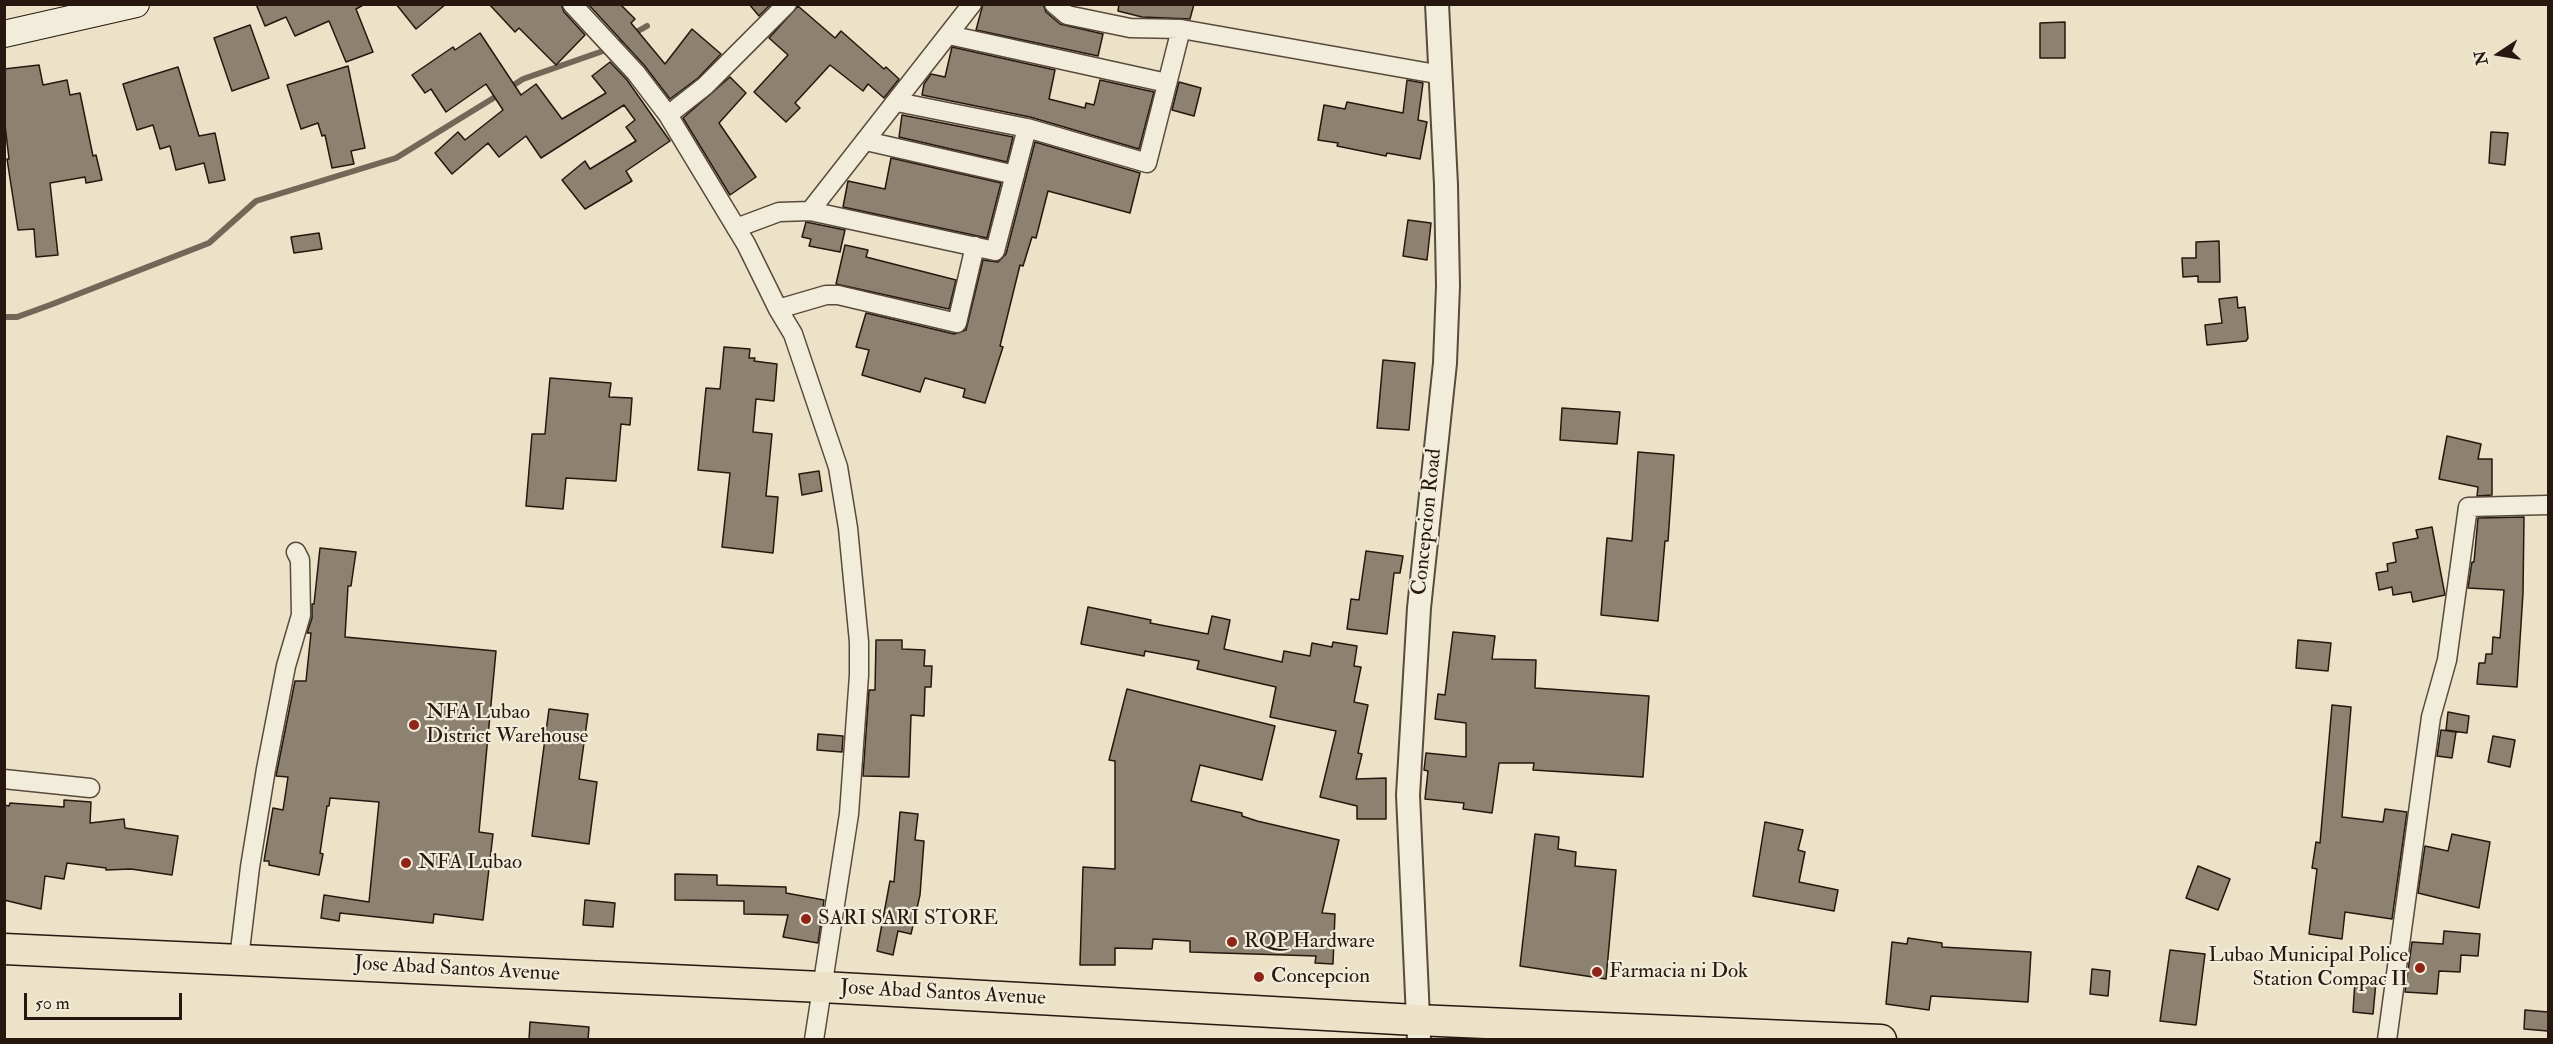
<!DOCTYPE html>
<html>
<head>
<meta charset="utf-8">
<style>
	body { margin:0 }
	#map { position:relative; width:2553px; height:1044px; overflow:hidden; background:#ebe2c8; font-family:"IM FELL Double Pica",serif }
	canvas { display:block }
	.frame { position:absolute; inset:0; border:6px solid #27170e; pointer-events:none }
	.north { position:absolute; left:2469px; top:24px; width:60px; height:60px; -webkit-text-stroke:4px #f2ecdb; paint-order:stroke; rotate:258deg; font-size:16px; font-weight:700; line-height:24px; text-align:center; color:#27170e }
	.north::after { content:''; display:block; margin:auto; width:21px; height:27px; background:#27170e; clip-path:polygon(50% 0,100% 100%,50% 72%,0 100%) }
	.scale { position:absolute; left:24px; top:993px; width:158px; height:27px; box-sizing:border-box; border:3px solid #27170e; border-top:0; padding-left:8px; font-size:18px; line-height:21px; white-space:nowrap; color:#27170e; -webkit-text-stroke:4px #f2ecdb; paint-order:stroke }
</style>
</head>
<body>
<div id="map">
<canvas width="2553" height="1044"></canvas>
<div class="frame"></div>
<div class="north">N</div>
<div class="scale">50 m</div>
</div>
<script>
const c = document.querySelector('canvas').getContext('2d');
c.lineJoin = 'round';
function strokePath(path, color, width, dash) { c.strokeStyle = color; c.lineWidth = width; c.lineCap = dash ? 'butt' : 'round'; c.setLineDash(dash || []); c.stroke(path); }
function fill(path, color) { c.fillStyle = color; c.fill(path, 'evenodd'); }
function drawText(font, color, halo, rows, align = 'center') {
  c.font = font + ' "IM FELL Double Pica",serif'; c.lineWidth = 4.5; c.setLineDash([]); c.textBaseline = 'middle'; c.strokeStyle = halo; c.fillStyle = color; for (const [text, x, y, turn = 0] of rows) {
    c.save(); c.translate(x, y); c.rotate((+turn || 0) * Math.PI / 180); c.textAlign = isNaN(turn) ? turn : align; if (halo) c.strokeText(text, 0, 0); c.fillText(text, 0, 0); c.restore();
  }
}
strokePath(new Path2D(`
	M509,88L523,79L603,51L647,26
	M4,317H17L50,305L209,243L256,201L396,158L500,94`), '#746758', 6);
const building = new Path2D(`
	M256,4H365L356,9L373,52L346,62L329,21L295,36L286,17L265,26Z
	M396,4H446L416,29Z
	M489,4H561L564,12L585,35L556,65L519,28L515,32Z
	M588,4H620L635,19L631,23L665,64L692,29L721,54L698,78L670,99L644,65Z
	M749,4H771L759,16Z
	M983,4H1043L1046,12L1060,24L1103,34L1098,56L976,30Z
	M1119,4H1194L1190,19L1142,17L1118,11Z
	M798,6L835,38L841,31L884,69L886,67L899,79L884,98L868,84L863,91L830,65L795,103L800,108L786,122L754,92L788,55L769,38Z
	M2065,22V58H2040V23Z
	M250,25L269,78L232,91L214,38Z
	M480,33L521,95L536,84L562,119L606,93L592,76L610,62L627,80L670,141L626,171L632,181L585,209L562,180L585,161L590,169L636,141L626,127L635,120L624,105L541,158L526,136L499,157L488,143L452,174L435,153L458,132L465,140L503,110L486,84L446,112L431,89L425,93L412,75L453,47L455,50Z
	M952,47L1055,70L1049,99L1085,108L1086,103L1094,105L1100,80L1154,92L1139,149L1030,117L922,95L924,84L931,74L945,77Z
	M39,65L43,85L67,80L70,95L80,93L93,156L96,155L102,180L86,183L85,177L50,183L58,255L36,257L34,229L18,230L7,159H9L4,117V69Z
	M348,66L365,148L351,151L354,164L332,168L325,135L322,136L318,123L301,129L287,85Z
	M178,67L199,136L215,133L225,180L209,183L204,163L176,170L170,146L160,149L153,125L137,130L123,84Z
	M730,77L746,93L719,123L756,177L730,195L683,118Z
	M1407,80L1423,83L1418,120L1427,122L1420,159L1387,153L1386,156L1337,146L1338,143L1318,140L1324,105L1345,109L1347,102L1403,113Z
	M1179,82L1201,88L1194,116L1172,110Z
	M902,115L1013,137L1007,162L899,137Z
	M2491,132L2508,133L2505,165L2489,163Z
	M1035,142L1140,173L1130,213L1048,191L1036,238L1032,237L1023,266L1020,265L1000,346L1003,347L985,403L963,397L965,389L925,378L920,392L862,375L869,350L856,347L866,313L954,334L966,330L983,260L998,262L1006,254Z
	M891,158L1001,183L987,238L843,207L848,181L885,189Z
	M1408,220L1431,223L1427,260L1403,256Z
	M806,222L845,230L840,252L809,246L811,239L802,237Z
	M319,233L322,249L294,253L291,237Z
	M2219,241L2220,282H2198V276L2183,277L2182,258H2196V242Z
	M845,245L868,250L866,257L956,280L949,309L836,284Z
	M2237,297L2238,308L2245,307L2248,338L2246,341L2207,345L2205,325L2222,323L2219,299Z
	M724,347L750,349L749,358H755L754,361L777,364L774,401L756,399L753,432L772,434L766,496L778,497L773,553L722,547L730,473L698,470L706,388L720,389Z
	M1383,360L1415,363L1409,430L1377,428Z
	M550,378L611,383L609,397L632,398L630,425L621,424L616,481L566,478L563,509L526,506L532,434H545Z
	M1562,408L1620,412L1617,444L1560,440Z
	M2447,436L2481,444L2478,459H2492V495L2477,496L2478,487L2439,479Z
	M1638,452L1674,455L1668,541H1665L1658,621L1601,615L1607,538L1632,541Z
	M819,471L822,491L802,495L799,474Z
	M2524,517L2523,593L2517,687L2477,684L2479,663H2485L2486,654H2492L2493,637L2500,638L2504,590L2468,588L2472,562H2474L2478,518Z
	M2432,527L2445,595L2413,602L2411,592L2393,595L2392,587L2379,590L2376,573L2388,571L2387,564L2396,562L2393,543L2418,538L2416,530Z
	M320,548L356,552L351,586H348L345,637L496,651L479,832L493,834L483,920L434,914L433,923L340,913L339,921L321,918L324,895L369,902L379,802L330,798L329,806H327L320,853L323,854L319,875L269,865V861H264L273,808L283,810L288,777L276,776L295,681H306L311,633H307L312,618V604H314Z
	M1366,551L1403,556L1400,573H1394L1387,634L1347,629L1351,599L1359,600Z
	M1088,607L1151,620L1150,623L1208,634L1212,616L1230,620L1224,649L1282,662L1284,651L1310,656L1312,643L1332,647L1333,642L1357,646L1354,666L1361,667L1354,702L1368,705L1358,753L1362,754L1356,779L1386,778V819H1357V806L1320,797L1336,731L1270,717L1276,687L1197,669L1199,661L1145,651L1144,656L1081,644Z
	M1453,632L1495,636L1492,659L1536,660L1535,688L1649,696L1643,777L1533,770L1534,763H1499L1492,813L1463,809L1464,803L1425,799L1428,771L1424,770L1426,753L1466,757V723L1435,719L1438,694L1445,695Z
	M876,640H902V649L925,650L924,666H932L931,687H925L924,716L911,715L909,777L863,776L869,690H875Z
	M2298,640L2331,643L2328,671L2296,668Z
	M1127,689L1275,726L1262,780L1200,765L1191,801L1242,813V816L1257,821L1339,840L1322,913L1335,914L1333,964L1315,963L1316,956L1190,952V941L1153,939L1152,949L1115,948V965H1080L1083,867L1115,869V761L1109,760Z
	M2332,705L2351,707L2342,817L2383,822L2385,809L2407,812L2392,919L2345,912L2342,939L2309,934L2317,869L2312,868L2316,842L2320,843Z
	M549,709L588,714L579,779L597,782L589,844L532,836Z
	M2448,712L2469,716L2467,733L2446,730Z
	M2441,730L2456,732L2452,758L2437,756Z
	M818,734L843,736L842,752L817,750Z
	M2493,736L2515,740L2510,767L2488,762Z
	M64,800L91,802L90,823L124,819L125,828L178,836L172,875L131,869L106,870V868L67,863L64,879L45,876L41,909L4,900V805L9,806L10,803L64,807Z
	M900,812L918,814L915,840L924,841L920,895L911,934L898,931L893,955L877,951L890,881L894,882Z
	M1765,822L1803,830L1798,850L1805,852L1799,882L1838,890L1834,911L1753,896Z
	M1535,834L1559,837L1558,849L1576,852L1575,866L1616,870L1606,979L1520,966Z
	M2452,834L2490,842L2479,908L2418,893L2425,846L2448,851Z
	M2198,866L2230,879L2218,910L2186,898Z
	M675,874L717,875V885L786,887V893L824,900L818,943L783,937L788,915L744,914V901L675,900Z
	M585,900L615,903L613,927L583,925Z
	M2444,931L2480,934L2478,956L2461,955L2460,972L2439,971L2437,994L2405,992L2412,942L2443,944Z
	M1908,938L1942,943V947L2031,952L2028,1002L1931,996L1929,1010L1886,1004L1892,942L1907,944Z
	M2170,950L2205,954L2196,1025L2160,1021Z
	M2092,969L2110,971L2108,996L2090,994Z
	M2355,980L2376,982L2373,1014L2353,1012Z
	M2525,1010L2548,1012V1031L2524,1029Z
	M530,1022L589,1027L588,1040H529Z`);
fill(building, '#8d816f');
strokePath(building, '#27170e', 1.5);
const minor = new Path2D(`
	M572,4L636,73L668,115L746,244L778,309L793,334L838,467L848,528L859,642V675L849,814L814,1040
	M1054,4L1067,15L1130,28L1181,29L1442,75
	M949,35L1167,83
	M897,102L1027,128L1147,163L1181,29
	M668,115L705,86L787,4
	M866,141L1015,175
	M810,211L972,4
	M736,228L779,212L810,211L995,251L1027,128
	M778,309L826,295H838L957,323L975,246
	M4,779L90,788
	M239,959L250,867L266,769L286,666L301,615L300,560L296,552
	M2387,1040L2431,717L2447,660L2468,507L2548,505`);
const tertiary = new Path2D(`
	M1419,1040L1408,795L1419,608L1445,363L1448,286L1446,185L1437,4`);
const secondary = new Path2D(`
	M4,34L136,4`);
const trunk = new Path2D(`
	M4,949L822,987L1416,1020L1881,1040`);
strokePath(minor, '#584a3c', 21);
strokePath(tertiary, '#584a3c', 26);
strokePath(secondary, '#27170e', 28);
strokePath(trunk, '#27170e', 33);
strokePath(minor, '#f2ecdb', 18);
strokePath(tertiary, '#f2ecdb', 22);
strokePath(secondary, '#f2ecdb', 26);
strokePath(trunk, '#ebe2c8', 30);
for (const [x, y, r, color] of [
	[414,725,6,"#8f2418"],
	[406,863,6,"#8f2418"],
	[806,919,6,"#8f2418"],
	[1232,942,6,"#8f2418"],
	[2420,968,6,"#8f2418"],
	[1597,972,6,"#8f2418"],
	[1259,977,6,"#8f2418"]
]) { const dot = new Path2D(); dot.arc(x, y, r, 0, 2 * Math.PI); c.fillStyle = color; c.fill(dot); strokePath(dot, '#f2ecdb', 2); }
drawText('21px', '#27170e', '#f2ecdb', [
	["Concepcion Road",1428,522,-84],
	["Jose Abad Santos Avenue",457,970,3],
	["Jose Abad Santos Avenue",943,994,3]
]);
drawText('21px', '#27170e', '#f2ecdb', [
	["NFA Lubao",426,713],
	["District Warehouse",426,737],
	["NFA Lubao",418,863],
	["SARI SARI STORE",818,919],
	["RQP Hardware",1244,942],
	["Lubao Municipal Police",2408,956,"right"],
	["Station Compac II",2408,980,"right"],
	["Farmacia ni Dok",1609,972],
	["Concepcion",1271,977]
], 'left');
</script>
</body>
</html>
